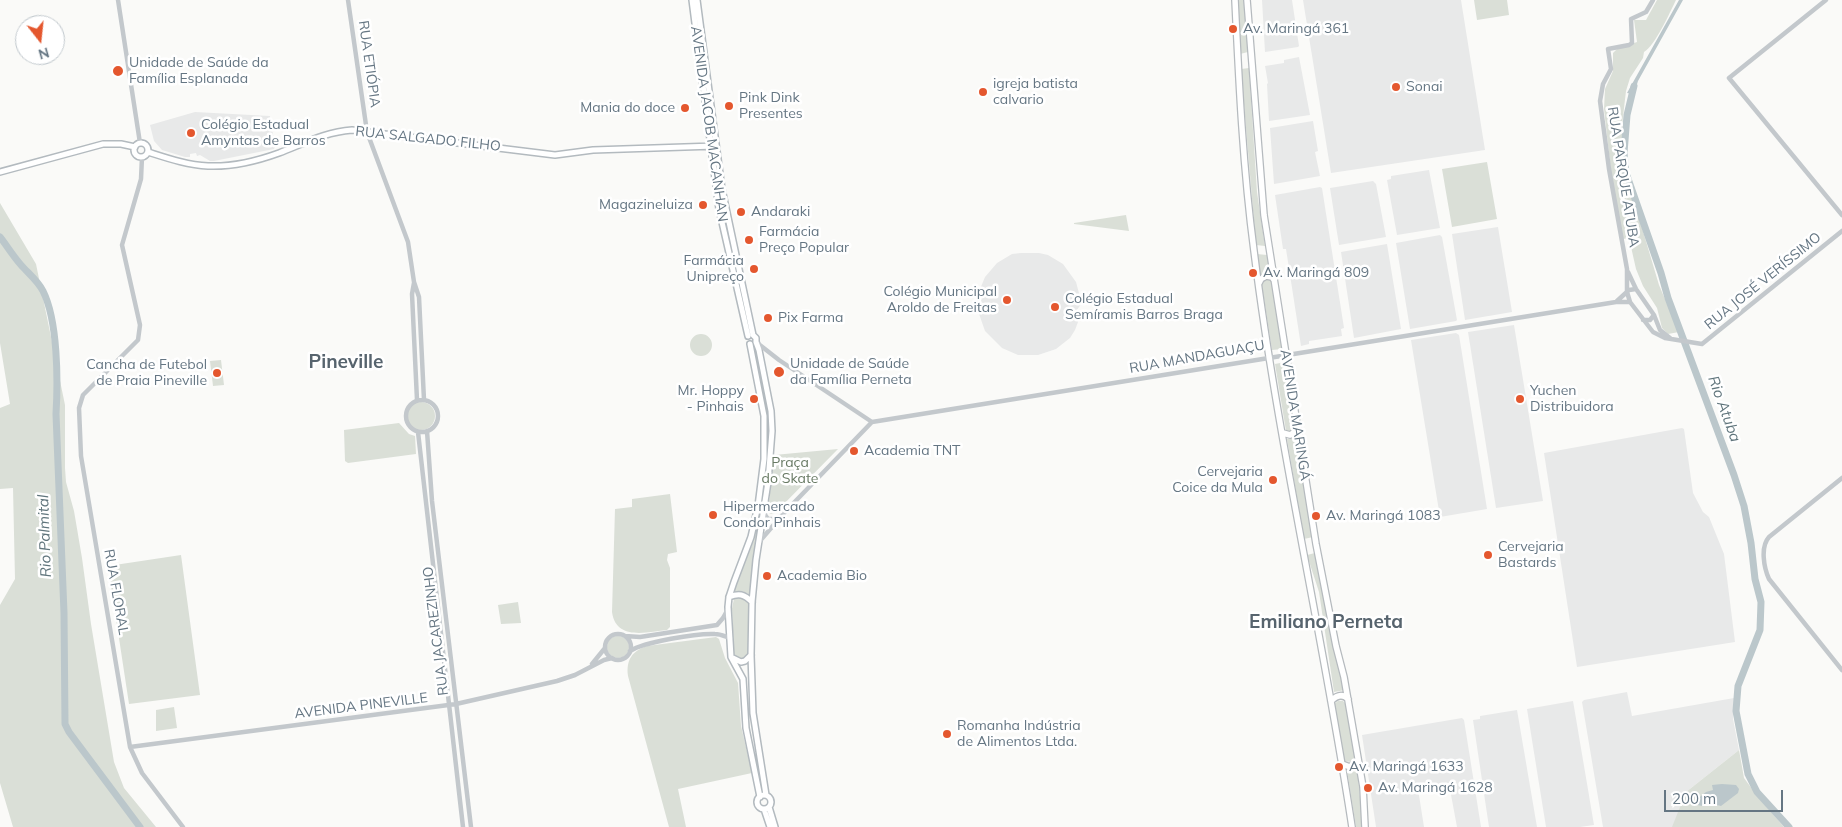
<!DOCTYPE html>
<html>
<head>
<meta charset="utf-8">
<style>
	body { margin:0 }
	#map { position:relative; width:1842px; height:827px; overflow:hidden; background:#fafaf8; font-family:Mulish,sans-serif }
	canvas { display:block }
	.north { position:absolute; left:15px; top:15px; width:50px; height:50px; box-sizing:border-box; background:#fff; border:1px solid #c1c8cd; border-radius:50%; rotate:164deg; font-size:14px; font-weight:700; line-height:20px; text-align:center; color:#657683 }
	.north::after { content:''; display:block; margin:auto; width:18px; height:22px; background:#e4572e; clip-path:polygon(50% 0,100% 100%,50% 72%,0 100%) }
	.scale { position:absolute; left:1664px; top:790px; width:119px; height:22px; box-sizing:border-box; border:2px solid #657683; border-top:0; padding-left:6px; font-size:15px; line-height:18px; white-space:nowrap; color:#657683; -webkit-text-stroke:4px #fff; paint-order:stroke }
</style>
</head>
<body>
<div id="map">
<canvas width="1842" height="827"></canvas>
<div class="north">N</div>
<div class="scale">200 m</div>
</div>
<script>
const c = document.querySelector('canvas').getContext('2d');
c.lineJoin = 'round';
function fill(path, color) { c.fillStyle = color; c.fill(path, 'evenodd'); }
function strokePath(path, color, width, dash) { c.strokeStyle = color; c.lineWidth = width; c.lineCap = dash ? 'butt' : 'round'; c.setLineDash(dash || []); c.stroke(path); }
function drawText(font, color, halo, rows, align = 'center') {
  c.font = font + ' Mulish,sans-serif'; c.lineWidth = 5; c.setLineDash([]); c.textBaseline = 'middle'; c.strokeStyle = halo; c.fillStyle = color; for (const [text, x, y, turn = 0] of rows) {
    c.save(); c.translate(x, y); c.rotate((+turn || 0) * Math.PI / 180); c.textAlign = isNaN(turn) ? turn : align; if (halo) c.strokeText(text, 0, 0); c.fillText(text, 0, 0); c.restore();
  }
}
fill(new Path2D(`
	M1262,0H1292L1299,46L1298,47L1265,52Z
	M1303,0H1461L1485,150L1331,173Z
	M1299,57L1310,115L1269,121L1267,84L1268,83L1265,66L1284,63V60Z
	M195,112L270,116L275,147L274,149L214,161H210L200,155L197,156L196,153L190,154V157H185L162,150L154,141L150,125Z
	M1313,121L1318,151L1315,152L1320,176L1274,184L1270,128Z
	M1429,170L1440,228L1397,235L1387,180L1391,179V176Z
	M1373,181L1376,184L1386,237L1339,245L1330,188Z
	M1320,187L1322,188L1344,328L1341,329L1342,336L1309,341V344L1301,346L1286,249H1283L1275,195Z
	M1498,227L1512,312L1465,320L1452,234Z
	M1440,235L1442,237L1457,320L1456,321L1410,329L1396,243Z
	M1387,244L1401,329L1354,338L1341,252Z
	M1021,253H1039L1048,255L1063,264L1076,282L1080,297L1081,304L1077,310L1081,314L1075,330L1070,338L1056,349L1038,355H1018L1002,348L985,331L978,311V294L985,277L997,263L1012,254Z
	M1514,325L1543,501L1496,508L1468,332Z
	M1456,333L1459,335L1487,509L1440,517L1411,340Z
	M1682,428L1684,429L1693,493L1703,512L1709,517L1724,554L1735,642L1577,667L1544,453Z
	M1627,692L1632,716L1734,698L1733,719L1739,750L1686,792L1673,827H1603L1582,702L1584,700Z
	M1573,701L1594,825L1580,827H1546L1527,709Z
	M1517,710L1537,827H1489L1473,720L1480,719V716Z
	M1462,718L1464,720L1481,827H1457L1449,784L1418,789L1424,827H1376L1362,735Z`), '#e8e9e9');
fill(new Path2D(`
	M1237,0H1245L1248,52L1240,54Z
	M1474,0H1507L1509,15L1477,20Z
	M1657,0H1676C1670,12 1655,46 1644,52L1643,58L1630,78L1626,91L1622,125L1624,179L1634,201L1659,285L1679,332L1668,334L1662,328L1657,308L1643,286L1636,269L1629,238L1623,239L1611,172L1604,109L1605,89L1613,71V53L1617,49L1637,42L1634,20H1646Z
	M1249,68L1257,192L1265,246L1256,245L1241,69Z
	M1487,162L1497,219L1452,227L1442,169Z
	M0,203L36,264L65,405V468L66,482L74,511L82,558L91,624L114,762L124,788L156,827H13L0,783V605L15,579L13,488L0,489V408L10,404L0,343Z
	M1126,215L1129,231L1074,224V223Z
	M1257,254L1267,255L1282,349L1272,350Z
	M690 345a11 11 0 1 1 22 0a11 11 0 1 1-22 0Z
	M757,358L769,415C773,476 754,535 751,595L742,591L733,594L755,537L766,473L768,421L756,359Z
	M221,360L224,385L213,386L210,361Z
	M1285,362C1287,376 1297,423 1292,433L1286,431L1275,364Z
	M407 416a14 14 0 1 1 28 0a14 14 0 1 1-28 0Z
	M399,423L409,434L415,436L416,454L348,463L345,461L344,430Z
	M1296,437L1313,537L1304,539L1287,439H1292Z
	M838,449L775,513L770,514L768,512L774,455Z
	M670,494L677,552L668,554L667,560L670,568V627L667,630C647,632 616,641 612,612L615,509L632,507V499Z
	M1315,553L1345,690L1334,692L1319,592L1307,555Z
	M181,555L200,695L129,704L108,566Z
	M740,597L749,602L750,605V649L748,655L742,659H736L734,653L732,608L734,599Z
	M518,602L521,623L501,624L498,605Z
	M607 647a11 11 0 1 1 22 0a11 11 0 1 1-22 0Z
	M716,637L719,639L725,658L738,683L741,726L752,773L678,789L686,827H669L628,676C626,660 632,651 647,646Z
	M1338,701H1343L1346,704L1355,758L1351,762L1344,761L1334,704Z
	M174,707L177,728L156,731V710Z
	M1739,750L1744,778L1758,797L1784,827H1672L1686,792Z
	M1357,768L1363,827H1356L1347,770Z`), '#dadfd7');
fill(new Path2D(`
	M1679,0H1683L1638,81L1634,94L1627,93Z
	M1722,784L1736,785L1739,789L1738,793L1721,806C1713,803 1706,808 1698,805L1695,801L1706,792L1713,790L1712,785Z`), '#bbc7cb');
strokePath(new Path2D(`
	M1634,86L1627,115L1624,153L1626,173L1661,273L1668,298L1734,475L1744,506L1751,543L1755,579L1761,602L1760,630L1738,686L1736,711L1748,774L1757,792L1789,827
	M0,237C7,246 13,256 21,265C28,273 38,281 43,291C58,321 58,381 56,414L64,613L65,724L69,732L140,827`), '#bbc7cb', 7);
const secondary = new Path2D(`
	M692,0L719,209L748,336
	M697,0L722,189L753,335L756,338V342L759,350L771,411L772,431L768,482L756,560L752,602L751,655L753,713L766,795
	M134 150a7 7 0 1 1 14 0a7 7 0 1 1-14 0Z
	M148,152C167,158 187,165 208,166C231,167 257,161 279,153C303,144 325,132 352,130L555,155L593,150L715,146
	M0,172L103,144H121L135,147
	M750,344L764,416V459L758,506L751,537L734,582L729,597L728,607L731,657L743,679L746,728L760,797
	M729,597C739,593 744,594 752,602
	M733,658L741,662L745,661L751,655
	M757 802a7 7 0 1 1 14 0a7 7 0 1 1-14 0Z
	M769,807L775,827
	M764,809L770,827`);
const primary = new Path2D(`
	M1235,0C1239,84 1243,168 1254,251C1278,444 1323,635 1352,827
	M1247,0L1264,215L1316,544L1336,646L1344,677L1363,787L1365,827
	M1259,283L1261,279L1266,276L1272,277L1274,280
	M1283,433L1290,435L1297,431
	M1331,701C1336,696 1342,693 1348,699
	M1342,764L1350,767L1358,761`);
strokePath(secondary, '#b3babf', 8);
strokePath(primary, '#b5babe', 8);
strokePath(new Path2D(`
	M118,0L140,143
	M348,0L367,132L408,242L414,282L419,297L424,400
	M1653,0L1646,12L1631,19L1632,43L1629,45L1608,49L1611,69L1603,84L1600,101L1609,169L1627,269V292L1630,302L1653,332L1665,338L1702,344L1842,231
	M1826,0L1729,78L1842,215
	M142,157L141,179L122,245L140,325L138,340L83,395L79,408L81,456L130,747L142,773L183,827
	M1628,272L1636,289L1654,315L1660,330L1670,338
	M414,283L412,294L417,400
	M1617,301L1629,290L1636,289
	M1643,320H1650L1654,315
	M756,342L779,360L872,422
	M406 416a16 16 0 1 1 32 0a16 16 0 1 1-32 0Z
	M872,422L1616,302H1630
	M427,431L432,501L471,827
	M418,432L463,827
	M1842,478L1769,537C1760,547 1764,568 1769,579L1842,670
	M763,512L768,519H773L778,517
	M759,542L784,513L872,422
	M605 647a13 13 0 1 1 26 0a13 13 0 1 1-26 0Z
	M625,636L640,637L717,625L723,618L728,609
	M630,651C644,642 697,633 715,634C720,634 724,636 730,638
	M592,664L605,648
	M130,747L456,704L557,681L575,675L604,660L612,658`), '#c3c8cc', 4.5);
strokePath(secondary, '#fff', 5);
strokePath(primary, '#fff', 5.5);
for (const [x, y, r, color] of [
	[1233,29,5,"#e4572e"],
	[118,71,6,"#e4572e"],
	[1396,87,5,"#e4572e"],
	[983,92,5,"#e4572e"],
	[729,106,5,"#e4572e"],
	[685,108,5,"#e4572e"],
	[191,133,5,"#e4572e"],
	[703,205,5,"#e4572e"],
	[741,212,5,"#e4572e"],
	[749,240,5,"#e4572e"],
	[754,269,5,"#e4572e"],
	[1253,273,5,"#e4572e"],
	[1007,300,5,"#e4572e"],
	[1055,307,5,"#e4572e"],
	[768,318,5,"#e4572e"],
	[779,372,6,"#e4572e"],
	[217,373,5,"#e4572e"],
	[754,399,5,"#e4572e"],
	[1520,399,5,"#e4572e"],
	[854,451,5,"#e4572e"],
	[1273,480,5,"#e4572e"],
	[713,515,5,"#e4572e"],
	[1316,516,5,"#e4572e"],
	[1488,555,5,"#e4572e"],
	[767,576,5,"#e4572e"],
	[947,734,5,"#e4572e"],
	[1339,767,5,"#e4572e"],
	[1368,788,5,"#e4572e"]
]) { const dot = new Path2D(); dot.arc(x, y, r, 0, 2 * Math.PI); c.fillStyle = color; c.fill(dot); strokePath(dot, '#fff', 2); }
drawText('14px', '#657683', '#fff', [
	["Av. Maringá 361",1243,29],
	["Unidade de Saúde da",129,63],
	["Família Esplanada",129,79],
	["igreja batista",993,84],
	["calvario",993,100],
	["Sonai",1406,87],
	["Pink Dink",739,98],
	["Presentes",739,114],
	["Mania do doce",675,108,"right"],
	["Colégio Estadual",201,125],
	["Amyntas de Barros",201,141],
	["Magazineluiza",693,205,"right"],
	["Andaraki",751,212],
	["Farmácia",759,232],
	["Preço Popular",759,248],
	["Farmácia",744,261,"right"],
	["Unipreço",744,277,"right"],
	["Av. Maringá 809",1263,273],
	["Colégio Municipal",997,292,"right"],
	["Aroldo de Freitas",997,308,"right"],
	["Colégio Estadual",1065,299],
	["Semíramis Barros Braga",1065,315],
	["Pix Farma",778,318],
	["Unidade de Saúde",790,364],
	["da Família Perneta",790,380],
	["Cancha de Futebol",207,365,"right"],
	["de Praia Pineville",207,381,"right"],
	["Mr. Hoppy",744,391,"right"],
	["- Pinhais",744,407,"right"],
	["Yuchen",1530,391],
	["Distribuidora",1530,407],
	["Academia TNT",864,451],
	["Cervejaria",1263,472,"right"],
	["Coice da Mula",1263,488,"right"],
	["Hipermercado",723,507],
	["Condor Pinhais",723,523],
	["Av. Maringá 1083",1326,516],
	["Cervejaria",1498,547],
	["Bastards",1498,563],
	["Academia Bio",777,576],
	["Romanha Indústria",957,726],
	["de Alimentos Ltda.",957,742],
	["Av. Maringá 1633",1349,767],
	["Av. Maringá 1628",1378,788]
], 'left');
drawText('14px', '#657683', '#fff', [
	["RUA ETIÓPIA",369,64,82],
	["AVENIDA JACOB MACANHAN",709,124,82],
	["RUA SALGADO FILHO",428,139,6],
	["RUA PARQUE ATUBA",1623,177,81],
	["RUA JOSÉ VERÍSSIMO",1763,281,-39],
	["RUA MANDAGUAÇU",1197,357,-10],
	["AVENIDA MARINGÁ",1295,415,81],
	["RUA FLORAL",116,592,80],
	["RUA JACAREZINHO",436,631,-97],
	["AVENIDA PINEVILLE",361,706,-7]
]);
drawText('14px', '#687a64', '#fff', [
	["Praça",790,463],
	["do Skate",790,479]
]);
drawText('italic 15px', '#60757c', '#fff', [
	["Rio Atuba",1724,409,70],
	["Rio Palmital",45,536,-92]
]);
drawText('bold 19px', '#57646e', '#fff', [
	["Pineville",346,362],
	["Emiliano Perneta",1326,622]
]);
</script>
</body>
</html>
